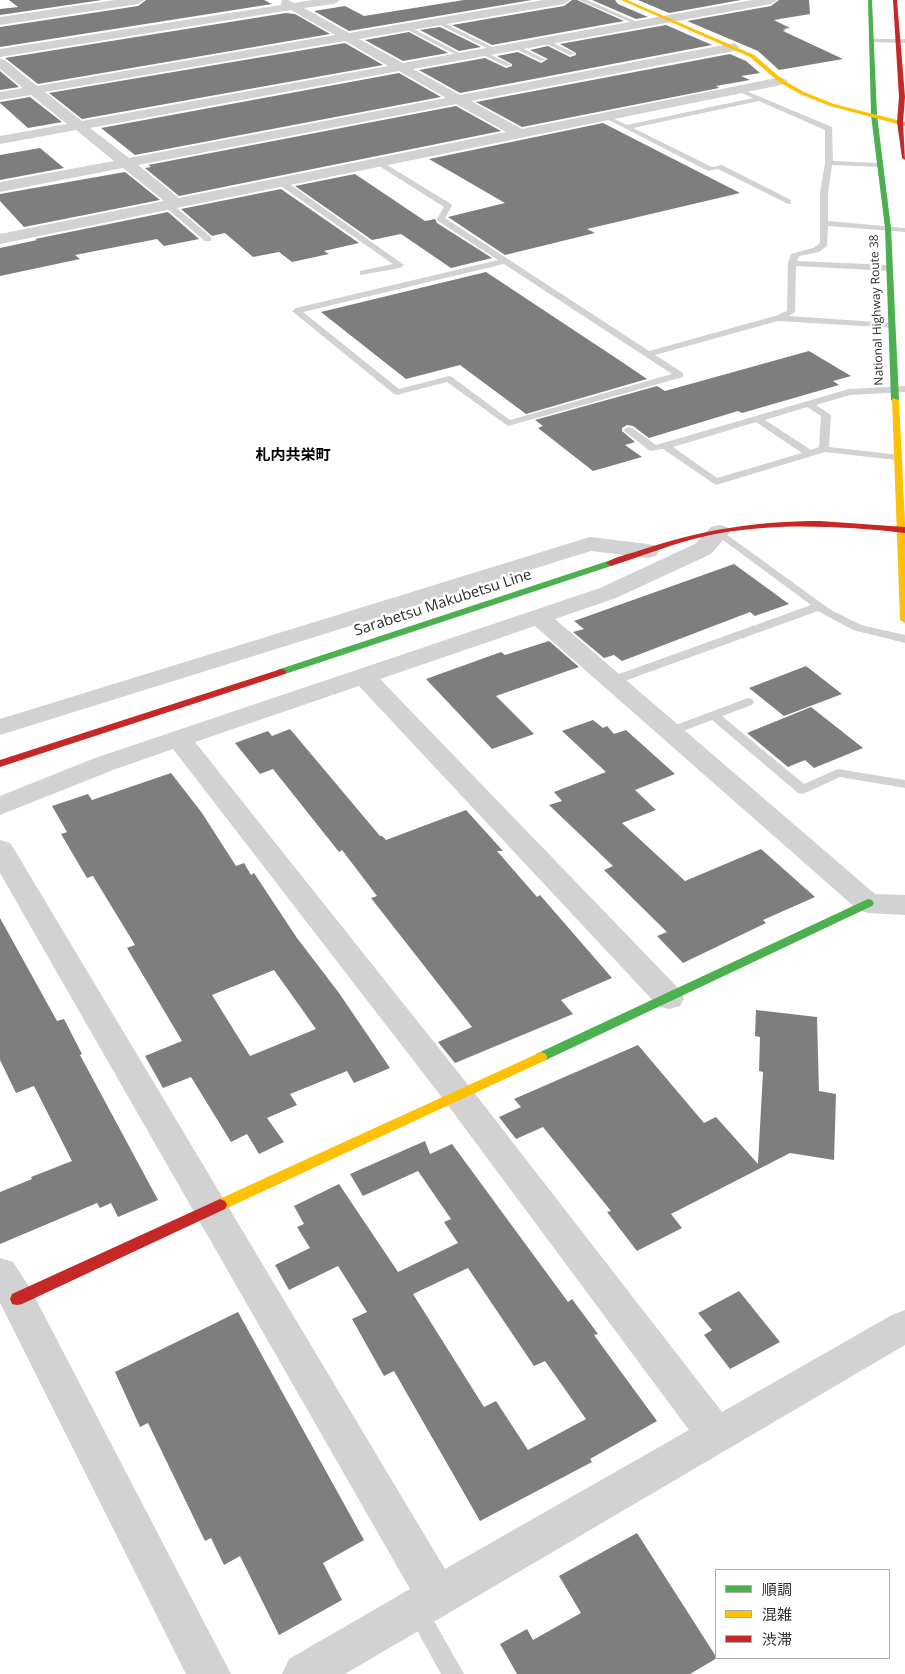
<!DOCTYPE html>
<html>
<head>
<meta charset="utf-8">
<style>
	body { margin:0 }
	#map { position:relative; width:905px; height:1674px; overflow:hidden; background:#fff; font-family:"Open Sans","Noto Sans JP",sans-serif }
	canvas { display:block }
	.legend { position:absolute; left:715px; top:1569px; width:175px; height:90px; box-sizing:border-box; background:#fff; border:1px solid #ababab; margin:0; padding:6px 9px; list-style:none; font-size:15px; color:#2d2d2d }
	.legend li { display:flex; align-items:center; gap:10px; height:25px }
	.legend b { width:25px; border:1px solid #ababab }
</style>
</head>
<body>
<div id="map">
<canvas width="905" height="1674"></canvas>
<ul class="legend">
<li><b style="height:6px;background:#4caf50"></b>順調</li>
<li><b style="height:6px;background:#ffc107"></b>混雑</li>
<li><b style="height:6px;background:#c62828"></b>渋滞</li>
</ul>
</div>
<script>
const c = document.querySelector('canvas').getContext('2d');
c.lineJoin = 'round';
function fill(path, color) { c.fillStyle = color; c.fill(path, 'evenodd'); }
function drawText(font, color, halo, rows, align = 'center') {
  c.font = font + ' "Open Sans","Noto Sans JP",sans-serif'; c.lineWidth = 5; c.setLineDash([]); c.textBaseline = 'middle'; c.strokeStyle = halo; c.fillStyle = color; for (const [text, x, y, turn = 0] of rows) {
    c.save(); c.translate(x, y); c.rotate((+turn || 0) * Math.PI / 180); c.textAlign = isNaN(turn) ? turn : align; if (halo) c.strokeText(text, 0, 0); c.fillText(text, 0, 0); c.restore();
  }
}
fill(new Path2D(`
	M9,0H102L0,15V9L18,7Z
	M146,0H264L272,4L0,47V27L138,6Z
	M464,0H532L349,31L314,11L345,6L364,16Z
	M572,0H577L624,21L492,45L452,25L564,6Z
	M592,0H615L618,4L648,17L636,19Z
	M638,0H741L669,13Z
	M779,0H809L810,14L774,20L790,28L783,29L786,30L783,31L843,59L779,70L758,51L687,21L771,6Z
	M286,13L295,14L330,34L38,84L5,58Z
	M666,25L712,45L460,93L419,70L485,58L506,68L512,66V64L497,56L518,52L541,63L548,59L530,50L548,46L570,57L576,55V53L560,44Z
	M440,27L481,47L459,51L420,30Z
	M409,32L448,53L403,61L365,40Z
	M345,43L383,65L82,119L49,93Z
	M730,54L746,61L760,73L741,76L750,80L716,86L719,88L522,127L476,102Z
	M0,71L19,87L0,90Z
	M399,73L441,97L135,155L101,128Z
	M30,97L62,122L28,128L0,103V102Z
	M456,106L501,131L179,196L145,168L151,167L148,165Z
	M603,123L740,193L587,229L595,233L505,255L448,217L505,203L429,159Z
	M40,148L64,168L0,180V155Z
	M125,172L160,200L24,227L0,201V194Z
	M355,174L425,221L435,219L437,223L492,258L451,268L401,234L372,240L295,186Z
	M281,189L359,243L324,251L329,254L292,262L279,252L253,257L225,233L212,236L181,209Z
	M168,212L199,239L164,246L157,239L75,255L80,259L0,276V248L37,240L35,239Z
	M486,272L622,362L647,379L526,414L460,365L406,379L321,312Z
	M809,351L851,376L833,381L839,385L742,413L738,411L649,438L633,426L627,425L622,428V431L635,442L625,445L642,457L593,471L538,428L543,426L535,420L657,386L665,391Z
	M734,564L789,604L755,616L750,612L622,661L614,655L604,658L573,632L584,629L574,621Z
	M549,641L579,667L496,696L534,734L492,749L426,679L501,652L505,655Z
	M806,666L842,694L784,716L749,688Z
	M811,707L863,748L814,768L805,760L788,767L747,733Z
	M593,720L603,728L607,726L614,734L626,730L675,774L635,790L656,810L622,823L685,881L761,849L815,897L763,920L766,923L683,963L657,936L667,932L604,870L613,866L549,805L562,801L554,792L606,772L562,731Z
	M290,729L380,836H382L386,840L466,810L503,851H497L537,897L540,895L612,978L561,1000L573,1014L455,1063L438,1042L472,1027L371,898L377,896L342,850L339,852L273,769L260,774L235,743L268,731L272,736Z
	M171,773L202,813L236,866L244,863L251,875L254,873L297,938L339,993L390,1068L354,1083L347,1071L290,1094L297,1105L267,1118L284,1142L259,1154L247,1134L231,1142L191,1077L163,1088L145,1056L182,1041L127,948L135,945L93,876L87,878L61,834L67,832L52,806L88,794L92,800ZM274,970L316,1029L250,1056L212,995Z
	M0,918L57,1021L64,1019L82,1054L80,1055L158,1200L118,1217L111,1203L100,1208L97,1203L0,1244V1192L32,1179L31,1177L72,1161L34,1086L16,1093L0,1060Z
	M756,1010L817,1017L819,1091L836,1094L834,1160L790,1153L671,1214L682,1228L637,1251L607,1212L611,1211L543,1127L516,1139L499,1117L521,1107L514,1099L638,1045L704,1123L716,1117L758,1164L763,1072L759,1071L760,1037L755,1036Z
	M425,1141L430,1154L452,1144L568,1302L572,1299L598,1334L594,1335L657,1421L590,1459L592,1462L480,1521L394,1371L384,1376L352,1319L367,1312L338,1266L289,1290L275,1265L310,1248L297,1227L304,1224L294,1206L339,1184L398,1272L458,1243L444,1222L451,1219L418,1171L363,1196L350,1174ZM468,1268L534,1366L545,1361L586,1419L528,1450L496,1401L484,1407L413,1294Z
	M739,1291L780,1342L730,1369L704,1335L712,1330L698,1313Z
	M238,1312L364,1540L323,1563L342,1600L279,1635L240,1556L224,1565L211,1538L205,1541L148,1423L140,1427L115,1372Z
	M637,1533L717,1658L690,1674H517L500,1644L527,1629L533,1640L581,1613L559,1576Z`), '#7e7e7e');
fill(new Path2D(`
	M579,0H587L642,24L637,25Z
	M436,21H440L498,50L493,51L436,23Z
	M404,26H408L465,56L460,57L404,28Z
	M545,39L574,53L575,54L570,55L543,42L542,41Z
	M872,39H905V43L870,42V40Z
	M514,46H518L546,60L541,61L514,48Z
	M483,51L510,64L511,65L506,66L481,54V52Z
	M739,88L832,127L833,161L880,163L884,165L880,167L832,165L828,193V221L905,228V232L828,226L827,246L819,252L799,256L797,261L889,265L893,268L889,271L796,266L795,312L789,316L891,323L895,326L894,328L778,321L655,355L683,373V377L508,426L447,382L397,395L394,394L292,311L296,308L498,260L438,221L437,219L444,207L376,164V160H379L451,204L452,206L445,218L649,351L775,316L787,311L788,263L791,254L813,248L820,243V193L825,163V130L759,101L633,128L712,167L722,165L791,200V204H788L718,169L708,171L603,117L608,116L627,125L753,98L737,91L736,90ZM504,264L672,374L510,420L452,377L449,376L399,389L303,312Z
	M278,180H284L404,265L400,268L360,275V271L393,264L278,184Z
	M165,203H171L211,237V241H205L165,207Z
	M905,386V392L850,395L816,405L831,415L829,447L900,455L901,457L896,460L825,452L716,485L663,449L650,451L623,430L628,427L632,428L656,445L849,389ZM807,407L821,416L819,447L811,450L765,420ZM756,422L802,453L717,478L673,447Z
	M719,529L831,610L861,625L905,635V643L853,630L818,611L616,684H608L606,681L608,678L811,605L715,534L714,532Z
	M748,698L752,699L754,702L752,705L722,716L804,784L838,769L905,780V788L840,777L803,794L798,793L712,720L670,736L664,732L665,729Z
	M418,1601L425,1605L464,1674H441L407,1612L411,1605Z`), '#d2d2d2');
fill(new Path2D(`
	M115,0H144L138,4L0,25V17Z
	M282,0H288L294,3L312,0H340L334,4L304,8L349,33L543,0H570L564,4L359,39L403,63L752,0H777L771,4L413,69L460,95L734,43L740,47L734,51L471,101L522,129L781,77L788,81L781,85L0,244V234L164,201L123,168L0,192V182L114,161L76,130L0,144V136L67,124L31,95L0,100V92L23,88L0,69V59L5,60L37,86L335,35L291,10L0,57V49L281,5ZM345,41L388,66L82,121L45,92ZM399,71L446,98L129,158L90,128ZM456,104L506,132L179,198L138,165Z
	M719,525L727,527L730,532L711,554L616,598L555,619L875,894L905,895V915L868,913L858,910L535,626L380,679L680,990L684,998L680,1006L669,1009L658,1006L359,686L195,742L469,1086L722,1412L892,1315L905,1310V1345L345,1674H282L289,1659L410,1589L0,873V840L10,843L14,849L445,1569L689,1430L447,1104L173,749L113,770L0,815V796L95,758L600,588L695,544L711,527Z
	M590,537L648,544L656,546L659,551L656,556L648,558L591,551L0,735V719Z
	M0,1258L13,1262L30,1288L231,1674H186L0,1303Z`), '#d2d2d2');
fill(new Path2D(`
	M868,0H872L877,115L891,228L899,400L895,402L891,400L885,228L871,115Z
	M611,560L616,563L614,565L285,674H277L276,672L277,670Z
	M868,899L872,900L874,903L872,906L546,1060L541,1062L536,1060L535,1057L536,1054Z`), '#4caf50');
fill(new Path2D(`
	M621,0H627L754,55L783,80L804,92L834,104L905,122V126L830,106L800,94L779,82L750,57Z
	M892,398L899,400L905,523V623L900,620Z
	M541,1052L546,1054L547,1057L546,1060L225,1209L220,1211L215,1209L213,1205L215,1201Z`), '#ffc107');
fill(new Path2D(`
	M893,0H897L905,97L903,122L905,160L902,158L897,122L899,97Z
	M820,521L905,527V533C839,526 771,522 706,536C675,543 645,555 614,565L611,566L606,563C614,557 629,554 638,551C700,530 755,521 820,521Z
	M281,669L285,670L286,672L285,674L0,767V760Z
	M220,1199L225,1201L227,1205L225,1209L22,1304L17,1305L12,1304L10,1299L12,1294Z`), '#c62828');
drawText('12px', '#2d2d2d', '#fff', [
	["National Highway Route 38",877,310,-92]
]);
drawText('bold 15px', '#000', '#fff', [
	["札内共栄町",293,456]
]);
drawText('15px', '#2d2d2d', '#fff', [
	["Sarabetsu Makubetsu Line",443,603,-18]
]);
</script>
</body>
</html>
